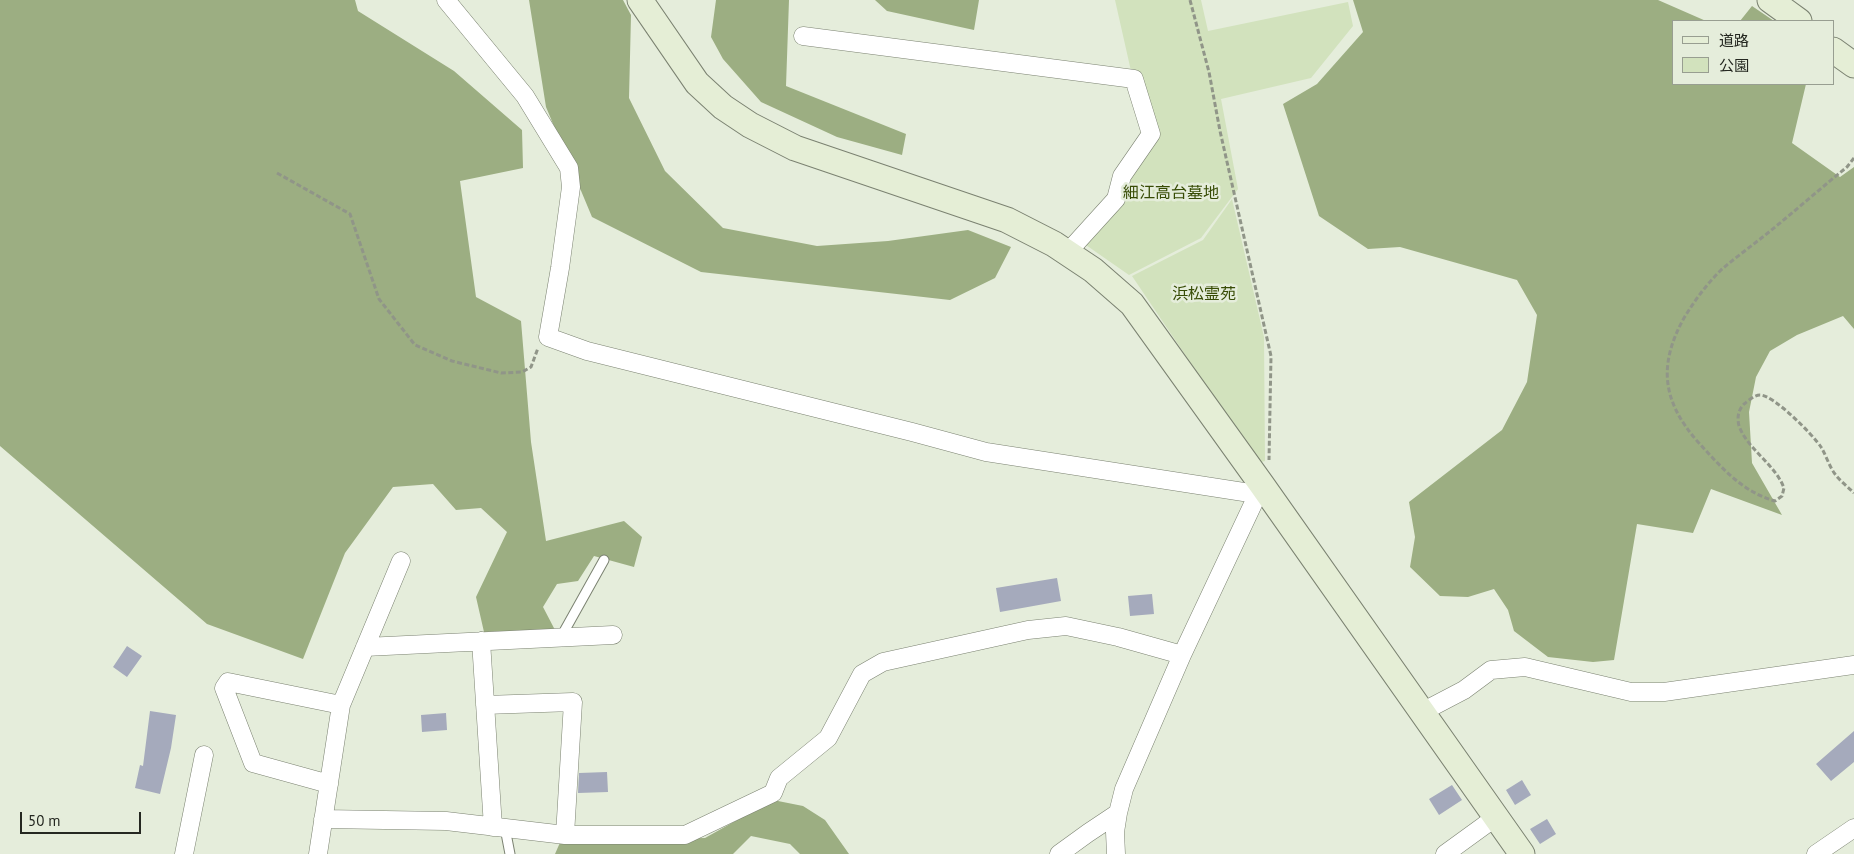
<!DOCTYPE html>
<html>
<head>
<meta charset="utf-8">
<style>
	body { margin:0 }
	#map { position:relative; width:1854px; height:854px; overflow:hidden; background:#e5eddb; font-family:"PT Sans","Noto Sans JP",sans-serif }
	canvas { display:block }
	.legend { position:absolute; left:1672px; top:20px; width:162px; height:65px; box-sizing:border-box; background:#e5eddb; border:1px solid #989e91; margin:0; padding:6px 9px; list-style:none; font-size:15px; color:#252821 }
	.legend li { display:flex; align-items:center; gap:10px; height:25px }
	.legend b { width:25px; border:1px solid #989e91 }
	.scale { position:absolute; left:20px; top:812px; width:121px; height:22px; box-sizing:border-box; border:2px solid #252821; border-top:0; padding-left:6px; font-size:15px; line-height:18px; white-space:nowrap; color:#252821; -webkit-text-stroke:4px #e5eddb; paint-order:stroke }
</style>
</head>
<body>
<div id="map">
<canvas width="1854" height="854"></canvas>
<ul class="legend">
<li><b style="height:6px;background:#e5eed6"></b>道路</li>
<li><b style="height:14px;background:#d2e2bd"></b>公園</li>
</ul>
<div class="scale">50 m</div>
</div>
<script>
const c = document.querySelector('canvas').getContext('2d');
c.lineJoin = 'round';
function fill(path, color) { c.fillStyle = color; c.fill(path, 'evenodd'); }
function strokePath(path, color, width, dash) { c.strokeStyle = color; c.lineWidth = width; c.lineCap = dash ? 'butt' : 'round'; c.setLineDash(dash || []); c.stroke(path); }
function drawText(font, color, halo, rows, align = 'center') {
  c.font = font + ' "PT Sans","Noto Sans JP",sans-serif'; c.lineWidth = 5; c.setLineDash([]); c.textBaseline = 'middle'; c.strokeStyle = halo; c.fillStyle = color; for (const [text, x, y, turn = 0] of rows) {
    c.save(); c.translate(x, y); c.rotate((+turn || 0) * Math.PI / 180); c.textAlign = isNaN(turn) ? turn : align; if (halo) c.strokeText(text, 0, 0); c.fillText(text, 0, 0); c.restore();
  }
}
fill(new Path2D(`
	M1115,0H1201L1208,31L1348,2L1353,26L1311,78L1221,99L1238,189L1201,238L1129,275L1073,236L1116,196L1147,142Z
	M1232,199L1264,337L1265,461L1258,463L1132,276L1203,240Z`), '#d2e2bd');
fill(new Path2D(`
	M0,0H355L358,11L454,71L522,130L523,168L460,181L476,297L521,321L531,442L546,541L624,521L642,537L634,567L594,556L578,581L557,584L543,607L555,630L484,632L476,597L507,532L481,508L456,510L433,484L393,487L345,553L303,659L207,624L0,446Z
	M529,0H623L631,15L629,98L665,171L723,228L817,246L888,241L968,230L1011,247L995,278L950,300L701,272L592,217L546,107Z
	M716,0H789L786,86L906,134L902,155L837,137L761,102L723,59L711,37Z
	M875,0H979L974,30L887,11Z
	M1353,0H1658L1706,21H1673V84H1806L1792,143L1840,177L1854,167V329L1843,316L1797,335L1770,351L1756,377L1749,412L1752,463L1782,515L1711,489L1693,533L1637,524L1614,660L1593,662L1548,657L1514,631L1508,610L1494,589L1468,597L1440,596L1410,567L1415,537L1409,502L1502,430L1527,382L1537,315L1517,280L1400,247L1368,249L1319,216L1283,104L1317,84L1363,32Z
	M1752,6L1774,21H1740Z
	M773,800L803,806L825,820L849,854H800L790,844L751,836L733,854H555L562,838L603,840L705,838Z`), '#9cae82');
fill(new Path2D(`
	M1057,578L1061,601L1000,612L996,588Z
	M1152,594L1154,614L1130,616L1128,596Z
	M127,646L142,656L127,677L113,667Z
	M150,711L176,715L171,748L160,794L135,788L140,765L143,766Z
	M446,713L447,730L422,732L421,715Z
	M1854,731V762L1831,781L1816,764Z
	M607,772L608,792L578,793L579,773Z
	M1522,780L1531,795L1515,805L1506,790Z
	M1452,785L1462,800L1439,815L1429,799Z
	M1547,819L1556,834L1540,844L1530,829Z`), '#a5aabc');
const lane = new Path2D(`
	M561,637L604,560
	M505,828L510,854`);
const street = new Path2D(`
	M446,0L525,96L569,168L571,187L560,268L548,337L587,351L912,432L986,452L1250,493L1262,485
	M803,36L1134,79L1151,134L1122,176L1116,199L1067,253
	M481,641L493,827
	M365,647L613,635
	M485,705L573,702L565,835
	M1422,712L1464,690L1491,670L1525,667L1631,692H1664L1854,665
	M329,784L253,763L224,688L228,682L341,705
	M323,819L446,821L565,835H685L773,793L779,778L828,738L862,674L883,662L1028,630L1066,626L1118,637L1182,655
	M184,854L204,755
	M318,854L341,705L401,561
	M1059,854L1088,833L1118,813L1124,789L1182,655L1262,485
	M1116,854L1115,832L1118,813
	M1445,854L1496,817
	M1816,854L1854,828`);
const secondary = new Path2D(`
	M640,0L697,83L723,107L750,125L795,148L1007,220L1054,244L1093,270L1132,304L1262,485L1522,854
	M1770,0L1799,21
	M1833,50L1854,65`);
strokePath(lane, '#7b8271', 11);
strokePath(street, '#7b8271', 19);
strokePath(secondary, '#7b8271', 27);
strokePath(new Path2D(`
	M1190,0L1209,72L1220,131L1271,356L1269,460
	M1854,158L1847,167C1821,188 1795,211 1769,232C1753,245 1736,257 1721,270C1706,285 1695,300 1684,318C1658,365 1662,401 1698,442C1720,466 1742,492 1775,501L1782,496L1784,488C1775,464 1748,450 1739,426C1737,418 1738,410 1744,404C1748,401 1754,395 1760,395C1774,395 1813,435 1821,447C1826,455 1829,466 1835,474C1840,481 1848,487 1854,493
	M277,173L350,214L379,299L415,345L452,361L501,373L522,372L531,367L538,348`), '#909588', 3, [5, 2.5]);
strokePath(lane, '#fff', 9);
strokePath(street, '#fff', 18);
strokePath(secondary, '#e5eed6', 25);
drawText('16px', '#374c05', '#e5eddb', [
	["細江高台墓地",1171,193],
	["浜松霊苑",1204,294]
]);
</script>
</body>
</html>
